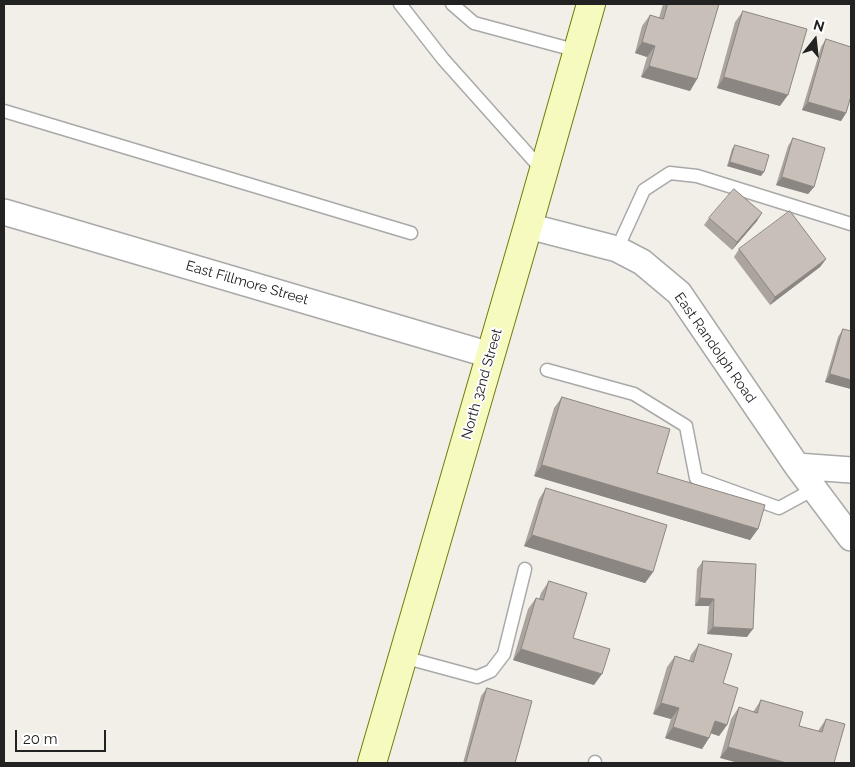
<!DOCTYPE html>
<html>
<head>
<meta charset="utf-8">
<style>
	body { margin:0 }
	#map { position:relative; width:855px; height:767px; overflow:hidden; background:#f2efe9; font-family:Raleway,sans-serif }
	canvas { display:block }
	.frame { position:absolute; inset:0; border:5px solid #222; pointer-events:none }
	.north { position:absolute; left:790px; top:15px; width:50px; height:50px; -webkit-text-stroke:4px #fff; paint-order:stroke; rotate:16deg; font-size:14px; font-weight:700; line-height:20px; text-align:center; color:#222 }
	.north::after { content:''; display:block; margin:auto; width:18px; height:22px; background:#222; clip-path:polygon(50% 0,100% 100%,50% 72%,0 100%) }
	.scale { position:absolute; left:15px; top:730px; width:91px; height:22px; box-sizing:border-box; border:2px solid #222; border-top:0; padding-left:6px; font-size:15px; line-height:18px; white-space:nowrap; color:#222; -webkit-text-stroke:4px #fff; paint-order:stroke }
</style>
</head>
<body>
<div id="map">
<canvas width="855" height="767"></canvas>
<div class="frame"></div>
<div class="north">N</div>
<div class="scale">20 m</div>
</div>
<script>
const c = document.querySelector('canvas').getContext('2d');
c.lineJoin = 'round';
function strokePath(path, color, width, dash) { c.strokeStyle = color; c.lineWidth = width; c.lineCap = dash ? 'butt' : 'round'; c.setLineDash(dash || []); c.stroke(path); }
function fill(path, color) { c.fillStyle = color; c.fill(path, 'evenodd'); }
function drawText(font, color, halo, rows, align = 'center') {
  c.font = font + ' Raleway,sans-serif'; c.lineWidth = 4; c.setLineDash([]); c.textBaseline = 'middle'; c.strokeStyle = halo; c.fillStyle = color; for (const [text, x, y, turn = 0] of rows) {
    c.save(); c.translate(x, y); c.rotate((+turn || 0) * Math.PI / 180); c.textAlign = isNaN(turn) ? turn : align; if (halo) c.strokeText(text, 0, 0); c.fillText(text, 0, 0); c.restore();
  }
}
const lane = new Path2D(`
	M400,4L443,59L544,172
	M452,4L474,23L578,51
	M4,111L411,233
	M617,249L644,190L670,173L697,176L851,224
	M547,370L634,394L686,426L696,478L779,508L814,489
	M403,657L477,677L491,671L504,654L525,569
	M595,763V762`);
const street = new Path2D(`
	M4,212L490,355
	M528,226L617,249L642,262L679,293L797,466L851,538
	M797,466L851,470`);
const secondary = new Path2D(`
	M372,763L528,226L591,4`);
strokePath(lane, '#a9a9a9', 15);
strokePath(street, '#a9a9a9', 28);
strokePath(secondary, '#707d05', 30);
strokePath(lane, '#fff', 12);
strokePath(street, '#fff', 25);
strokePath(secondary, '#f7fabf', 28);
fill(new Path2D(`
	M663,4H719L697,79L690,91L641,77L647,57L635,53L642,26L650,15L659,18Z
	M743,11L780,106L717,88L735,22Z
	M826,39L851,100H850L846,113L841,121L802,110L821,47Z
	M793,138L814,187L808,194L776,185L788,146Z
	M735,145L761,176L727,166L732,149Z
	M709,218L757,221L732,250L704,225Z
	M739,249L826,259L820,267L770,305L734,257Z
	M843,329L851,331V389L825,382L838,337Z
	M562,397L657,473L758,529L750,540L534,476L554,408Z
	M546,488L653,572L645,583L524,546L539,499Z
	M703,561L747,637L707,634L709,606H695L697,569Z
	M549,581L573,638L594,685L513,660L528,609L536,598L539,599L541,593Z
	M699,644L723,683L727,725L719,736L711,733L709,738L702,749L665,738L671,719L653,714L667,667L675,656L689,661L691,655Z
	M487,688L515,763H463L481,696Z
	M761,700L799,726L818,731L826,719L834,763L720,758L731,719L739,707L753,712Z`), '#aba49e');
fill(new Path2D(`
	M642,42L655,46L647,57L635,53Z
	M649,66L697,79L690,91L641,77Z
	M724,77L788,95L780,106L717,88Z
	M808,102L846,113L841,121L802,110Z
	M730,162L764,172L761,176L727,166Z
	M782,177L814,187L808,194L776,185Z
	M762,213L757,221L732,250L737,242Z
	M826,259L820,267L770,305L775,297Z
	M830,374L851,380V389L825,382Z
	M542,465L758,529L750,540L534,476Z
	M532,535L653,572L645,583L524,546Z
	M700,598L714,599L709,606H695Z
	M713,627L753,629L747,637L707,634Z
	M521,649L602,674L594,685L513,660Z
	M661,703L679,708L671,719L653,714Z
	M715,721L727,725L719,736L707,732Z
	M673,727L709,738L702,749L665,738Z
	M728,747L787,763H738L720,758Z`), '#8b8681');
const building = new Path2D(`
	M668,4H719L697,79L649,66L655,46L642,42L650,15L663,19Z
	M743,11L807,29L788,95L724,77Z
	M826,39L851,47V96L846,113L808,102Z
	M793,138L825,148L814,187L782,177Z
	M735,145L769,155L764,172L730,162Z
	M734,189L762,213L737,242L709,218Z
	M790,211L826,259L775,297L739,249Z
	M843,329L851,331V380L830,374Z
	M562,397L670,429L657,473L765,505L758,529L542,465Z
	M546,488L667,525L653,572L532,535Z
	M703,561L756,564L753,629L713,627L714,599L700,598Z
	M549,581L587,593L573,638L610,649L602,674L521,649L536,598L543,600Z
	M699,644L732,654L723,683L738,688L727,725L715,721L709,738L673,727L679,708L661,703L675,656L693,662Z
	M487,688L532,701L515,763H466Z
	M761,700L803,712L799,726L822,732L826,719L845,724L834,763H787L728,747L739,707L757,713Z`);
fill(building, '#c7bfb8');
strokePath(building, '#8b8681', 1);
drawText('14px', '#222', '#fff', [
	["East Fillmore Street",247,283,16],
	["East Randolph Road",715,348,55],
	["North 32nd Street",482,384,-74]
]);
</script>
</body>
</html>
